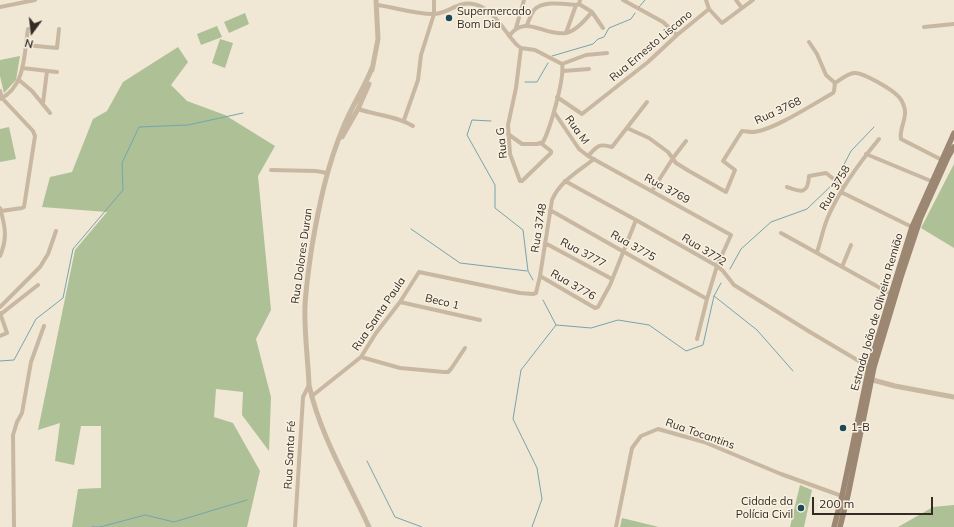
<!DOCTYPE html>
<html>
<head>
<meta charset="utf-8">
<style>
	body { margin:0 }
	#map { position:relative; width:954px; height:527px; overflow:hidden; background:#f1e7d5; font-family:Mulish,sans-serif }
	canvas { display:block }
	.north { position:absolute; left:12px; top:12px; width:40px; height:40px; -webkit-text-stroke:3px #f9f1e1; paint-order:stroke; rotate:195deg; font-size:11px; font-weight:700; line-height:16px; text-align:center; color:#332b24 }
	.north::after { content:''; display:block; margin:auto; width:14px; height:18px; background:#332b24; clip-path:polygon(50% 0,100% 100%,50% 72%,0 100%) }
	.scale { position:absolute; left:812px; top:497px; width:121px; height:18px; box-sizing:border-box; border:2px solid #332b24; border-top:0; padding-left:5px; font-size:12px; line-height:14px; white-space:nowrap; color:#332b24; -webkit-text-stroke:3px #f9f1e1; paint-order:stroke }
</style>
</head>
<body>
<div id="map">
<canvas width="954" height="527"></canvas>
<div class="north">N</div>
<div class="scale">200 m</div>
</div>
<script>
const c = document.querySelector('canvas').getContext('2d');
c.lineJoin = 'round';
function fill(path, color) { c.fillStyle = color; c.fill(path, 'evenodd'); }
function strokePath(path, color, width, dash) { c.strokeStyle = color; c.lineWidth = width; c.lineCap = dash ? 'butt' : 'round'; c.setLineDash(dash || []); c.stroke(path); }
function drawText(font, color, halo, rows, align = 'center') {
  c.font = font + ' Mulish,sans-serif'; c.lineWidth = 3; c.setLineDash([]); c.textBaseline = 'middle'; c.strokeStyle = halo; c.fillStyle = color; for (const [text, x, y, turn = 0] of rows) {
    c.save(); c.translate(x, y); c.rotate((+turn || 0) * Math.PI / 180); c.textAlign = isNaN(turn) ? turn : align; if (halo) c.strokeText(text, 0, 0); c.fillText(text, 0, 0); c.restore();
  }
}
fill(new Path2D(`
	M245,13L249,24L229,33L224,22Z
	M217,26L222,37L201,45L197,34Z
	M220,39L233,43L225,68L212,63Z
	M178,47L188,62L171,85L187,101L225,115L275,146L258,176L271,310L256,339L271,397L269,451L242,415L243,392L216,389L214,417L233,423L260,471L247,527H72L78,489L101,488V426H81L74,465L55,461L60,423L38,430L75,250L107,212L42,207L50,177L72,172L93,119L107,111L123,82Z
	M20,56L16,80L4,93L0,76V60Z
	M9,127L16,159L0,162V129Z
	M954,164V248L921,228Z
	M800,485L812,490L804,527H790Z
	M954,505V527H898L933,507Z
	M622,518L659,527H620Z`), '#adc096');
strokePath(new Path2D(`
	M639,7L645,0
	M552,56L593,44L598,39L604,37L609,28L631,19L635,13
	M525,82H537L548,63
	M491,121L472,120L467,135L495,185V208L523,230L528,271L533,280
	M836,180L851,151L874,127
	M411,229L460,263L527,271
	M730,269L741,249L771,222L807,209L835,182
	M714,296L757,330L793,371
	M556,325L591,328L618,320L649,325L686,351L703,345L714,296L721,283
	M0,361L14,360L36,319L63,298L73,249L123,190L122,163L139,127L188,125L243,113
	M367,461L395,517L422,527
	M92,527H100L145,515L174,522L247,500
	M532,527L542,499L537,468L513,419L521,370L556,325L543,300`), '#74a5ae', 1);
strokePath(new Path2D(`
	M623,0L663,22L677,35
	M706,0L709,9
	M736,0L742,8
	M579,4L592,12L603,28
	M377,5C394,7 418,15 435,14C448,13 459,1 473,4C493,7 504,32 517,45L521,48L535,50L562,64
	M0,7L35,0
	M527,25C529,20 531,14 534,10C543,0 564,4 576,5
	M924,27L954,24
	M516,28L524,0
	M566,33L576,5L579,4L580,0
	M509,36C526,13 544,37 566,33C576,31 585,20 592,12
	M809,42L817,54L826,75L835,83C841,79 847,74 854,73C863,72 893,90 899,97C902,100 905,108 905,111C906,120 899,130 901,139L942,160
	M26,45L57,48L59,29
	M521,48L516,88L508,125L510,154L520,181H522L551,153V151L542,144
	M562,64L586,55L607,53
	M22,68L57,72
	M563,71L589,69
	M19,80L32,91L50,113
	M0,91L2,98L33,131L35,136L24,207L22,208L1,211
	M557,97L582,114L648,62L677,35L709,9L722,23L753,0
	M0,99C26,87 24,53 28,29
	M647,102L612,147C599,143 597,146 588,156L731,235L717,266L707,299L697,339
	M43,103L47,71
	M358,109C376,115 397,116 413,126
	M554,112L579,149L588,156
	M404,120L418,80L421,55L434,14V0
	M627,128L649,138L668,152L676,163L689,171L726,192L735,170L723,161L742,131C745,131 749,132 752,132C771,132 815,103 833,93L834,91L835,83
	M508,134L522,144H537L543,142C550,129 565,78 562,64
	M866,154L931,181
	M271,170L316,171L327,173
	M565,181L636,220L717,266L723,271L734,285L810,332L869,367
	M787,187C801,192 808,195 809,176L826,173L844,187
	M652,191L673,158L686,141
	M841,192L912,227
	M0,208C5,226 8,238 0,256
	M550,210L707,299
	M781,233L891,294
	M545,243L612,279
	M817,252C821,241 823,228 828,217C840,189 860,162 879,139
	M842,267L851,245
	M540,276L595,308L598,307L610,285L636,220
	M400,302L480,320
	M0,307L40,267L48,254L56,231
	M0,313L7,333L0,336
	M1,314L38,285
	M361,357L400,368L444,372H448L451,369L465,348
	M312,396L361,357L376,333L400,302L419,272L520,293L533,294L536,293L540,276L552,200C560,181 579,171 594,159
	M14,527L13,435L17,422L22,413L31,362L44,326
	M295,527L303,397L309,385
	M616,527L632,448L641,436L658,429L704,442L781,474L842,496`), '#c9b8a1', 4);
strokePath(new Path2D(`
	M372,70L378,39L376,0
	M342,137L358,109L369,84
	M869,379L895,386L954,397
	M369,527C348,481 320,435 309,385C308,359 304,332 305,306C306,286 309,266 312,246C319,205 327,166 343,128C351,107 364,89 372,68`), '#c9b8a1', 5);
strokePath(new Path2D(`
	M834,527L842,496L869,367L887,307L912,227L954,133
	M840,527L848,495L874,367L901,277L921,217L948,157L954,147`), '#9c8773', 5.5);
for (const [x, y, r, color] of [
	[449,18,4,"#194a55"],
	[843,428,4,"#194a55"],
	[801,508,4,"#194a55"]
]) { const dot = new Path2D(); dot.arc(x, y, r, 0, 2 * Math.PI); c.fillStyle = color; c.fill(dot); strokePath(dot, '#f9f1e1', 1.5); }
drawText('11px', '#332b24', '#f9f1e1', [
	["Supermercado",457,12],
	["Bom Dia",457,25],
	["1-B",851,428],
	["Cidade da",793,502,"right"],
	["Polícia Civil",793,515,"right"]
], 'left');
drawText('11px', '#332b24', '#f9f1e1', [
	["Rua Ernesto Liscano",651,46,-40],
	["Rua 3768",778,111,-25],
	["Rua M",577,130,54],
	["Rua G",502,143,-96],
	["Rua 3758",835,188,-60],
	["Rua 3769",667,189,29],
	["Rua 3748",539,228,-81],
	["Rua 3775",633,246,30],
	["Rua 3772",704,250,32],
	["Rua 3777",583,253,28],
	["Rua Dolores Duran",302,256,-82],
	["Rua 3776",573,285,30],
	["Beco 1",442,302,13],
	["Estrada João de Oliveira Remião",877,312,-74],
	["Rua Santa Paula",379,314,-56],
	["Rua Tocantins",700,434,19],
	["Rua Santa Fé",290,455,-87]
]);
</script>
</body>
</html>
